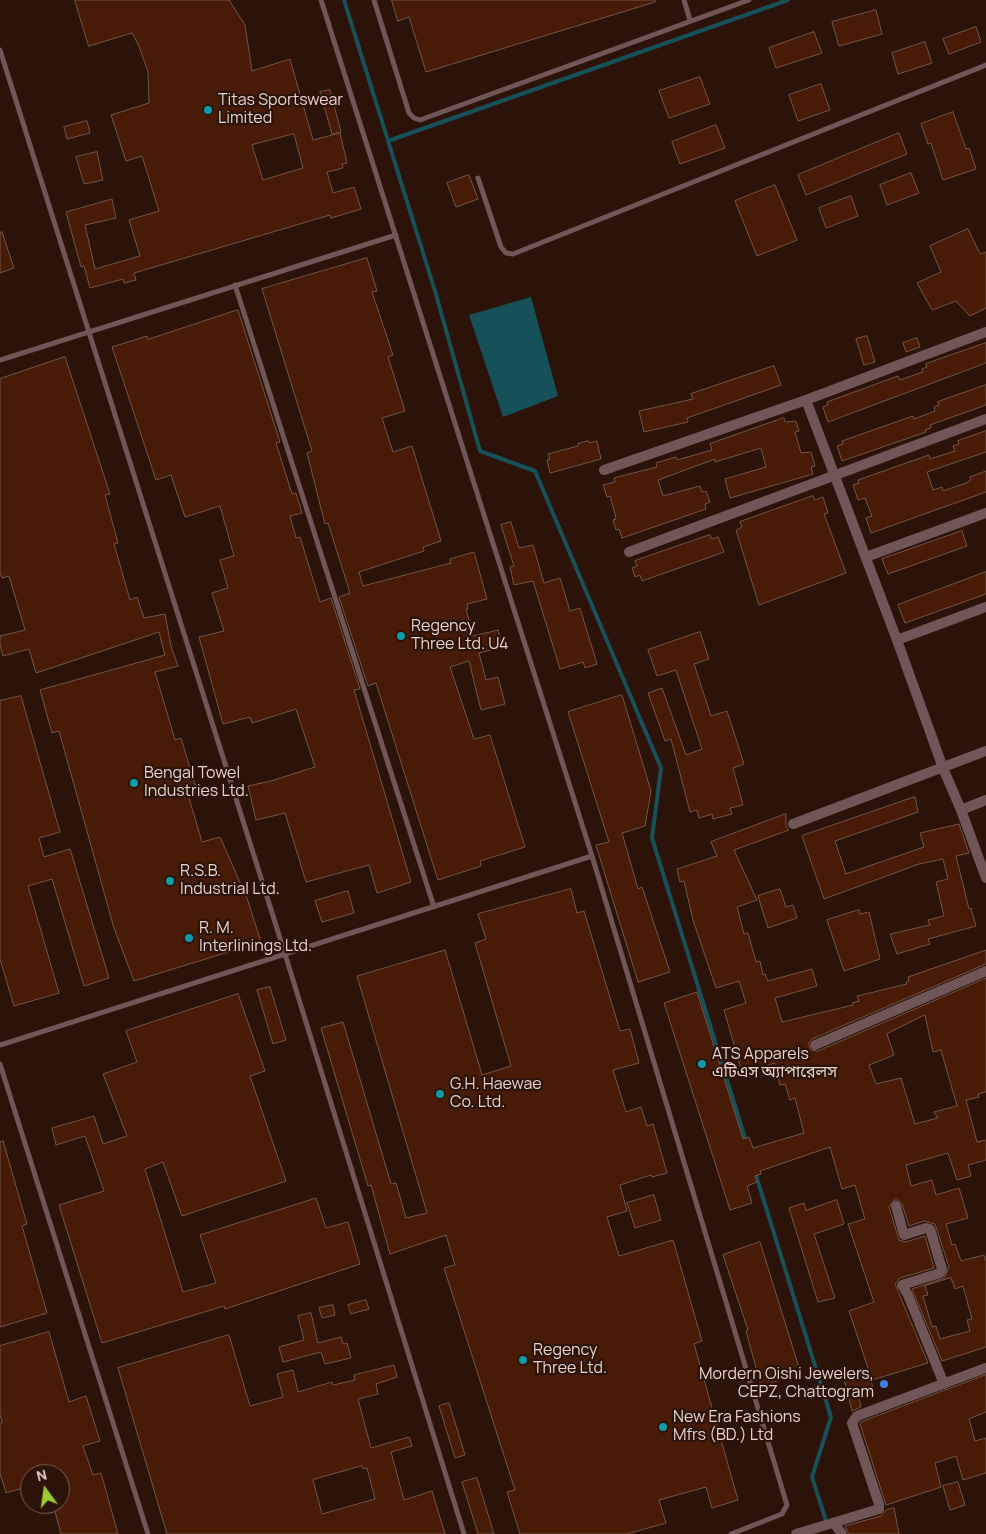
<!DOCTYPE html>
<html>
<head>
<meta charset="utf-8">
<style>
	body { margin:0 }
	#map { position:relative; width:986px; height:1534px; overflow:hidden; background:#2c1309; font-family:Manrope,sans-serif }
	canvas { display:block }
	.north { position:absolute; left:20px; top:1464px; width:50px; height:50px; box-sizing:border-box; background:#2c1309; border:1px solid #765f57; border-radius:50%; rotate:346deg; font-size:14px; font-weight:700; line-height:20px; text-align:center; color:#e4d2cb }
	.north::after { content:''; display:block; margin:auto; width:18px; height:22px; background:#9bcb32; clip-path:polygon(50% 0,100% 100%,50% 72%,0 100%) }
</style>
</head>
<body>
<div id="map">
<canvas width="986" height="1534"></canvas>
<div class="north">N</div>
</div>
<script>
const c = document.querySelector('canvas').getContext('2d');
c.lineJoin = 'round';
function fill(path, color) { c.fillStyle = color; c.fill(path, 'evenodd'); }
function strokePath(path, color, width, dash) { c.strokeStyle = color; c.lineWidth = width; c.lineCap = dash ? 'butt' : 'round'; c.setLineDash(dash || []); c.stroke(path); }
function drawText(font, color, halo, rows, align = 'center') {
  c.font = font + ' Manrope,"Noto Sans Bengali",sans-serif'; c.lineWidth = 4.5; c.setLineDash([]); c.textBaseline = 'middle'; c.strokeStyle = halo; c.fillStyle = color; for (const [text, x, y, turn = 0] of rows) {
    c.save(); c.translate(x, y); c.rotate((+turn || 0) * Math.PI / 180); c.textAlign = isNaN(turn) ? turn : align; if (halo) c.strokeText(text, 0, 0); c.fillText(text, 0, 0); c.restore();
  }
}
fill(new Path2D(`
	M531,297L558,396L503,417L469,315Z`), '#165059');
strokePath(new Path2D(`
	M344,0L435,291L480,451L535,471L661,768L652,838L746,1141
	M388,141L788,0
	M755,1172L831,1417L812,1477L826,1521`), '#165059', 4);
const building = new Path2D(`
	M75,0H229L245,25L252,71L290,59L313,140L340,133L347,163L342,164L343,168L327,172L333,193L354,187L361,209L331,218L330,215L134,273L136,280L124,283L123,279L90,288L84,266L81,267L66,212L112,199L116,218L85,225L95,269L140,256L129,220L159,211L142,156L126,161L111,115L149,103L148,72L139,46L132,33L89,46ZM294,134L303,168L263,180L252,145Z
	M392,0H655V2L426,72L409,17L398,21Z
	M876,10L882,34L839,46L832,22Z
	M976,27L981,42L949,54L943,39Z
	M814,32L822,53L776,68L769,48Z
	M925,42L932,63L898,74L892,53Z
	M700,77L710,104L669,118L659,91Z
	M821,84L830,110L798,121L789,95Z
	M330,90L341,132L332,134L320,92Z
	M953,112L966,149L969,148L976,169L943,180L931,143L928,144L921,124Z
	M87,121L90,133L67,139L64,127Z
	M716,125L725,148L680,164L672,142Z
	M899,133L907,154L806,195L798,175Z
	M97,152L103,180L84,184L76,157Z
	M911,173L919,193L887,205L880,185Z
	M469,175L478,199L456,207L447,183Z
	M775,185L797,240L757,256L735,201Z
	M851,196L858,216L826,228L819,208Z
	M968,229L980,254L986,252V308L970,316L956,301L932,310L917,283L941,272L930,246Z
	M2,232L14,268L0,273V233Z
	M367,258L377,291L372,292L393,355L388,357L405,411L382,418L393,452L412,446L441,541L423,547L424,551L359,572L363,586L451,563L450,559L474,552L487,599L467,604L468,609H466L473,636L498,630L503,647L479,653L486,680L498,677L505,704L481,710L469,661L450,667L474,739L490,735L525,847L480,861L481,866L438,880L376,683L368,686L339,597L350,593L328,523L325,524L307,453L312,451L262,289Z
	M238,310L280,442L276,443L292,494L296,493L302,513L290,516L296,538L300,537L320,602L331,598L360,689L354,690L411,882L377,893L369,865L306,882L285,813L256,820L248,786L271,781L315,767L296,709L252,723L250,717L223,724L199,637L224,631L212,593L228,588L220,560L234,556L220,506L185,517L171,475L156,480L112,347L147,336L148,339Z
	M867,336L875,362L864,365L856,339Z
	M917,338L920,347L906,352L903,343Z
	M986,343V363L828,422L823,407L828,405L827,402L898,376L900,380L923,372L922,369L927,367L926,364Z
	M65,357L110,494L105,495L118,543L114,544L130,600L137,597L144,618L165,614L171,646L178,666L155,672L175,740L181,738L198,795L189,798L202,842L220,837L247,898L261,942L134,981L114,928L59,731L52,733L40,690L165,655L159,632L36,673L29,649L3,656L0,645V636L25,630L9,576L2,578L0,573V379Z
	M774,366L781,385L687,418L688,422L644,432L639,411L693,399L691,394Z
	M986,385V405L930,425L931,428L925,430L926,432L842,461L837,446L843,444L842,441L913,416L914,419L935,411L934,407L939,405L938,402Z
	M784,418L785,422L796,421L799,431L795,432L801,453L811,452L815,466L811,467L813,474L730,498L725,479L766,467L761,448L715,462V459L658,480L663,496L700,486L702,492L706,491L710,502L705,504L706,509L622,538L619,529L616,530L613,520L616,519L615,514L610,496L607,497L603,485L615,482L614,478L657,467L656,463L676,457L677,460L712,450L710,444Z
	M986,431V452L927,472L933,490L942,487L943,491L966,483L971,480L970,477L986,471V492L871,533L866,518L872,516L865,498L858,500L853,485L859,483L858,480L929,455L930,459L955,451L953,446L959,444L958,441Z
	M588,441L589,443L597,441L601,459L550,473L547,460L550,459L548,454L578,446V444Z
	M813,496L815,500L823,497L828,513L824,514L846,573L759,605L736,530L742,527L740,522Z
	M511,522L519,548L533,545L544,583L560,578L570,611L580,608L597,664L585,668L583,662L560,669L533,581L514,585L510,567L514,566L501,525Z
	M962,531L967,546L888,574L882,559Z
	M710,535L712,539L718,537L724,552L642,581L640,575L635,577L632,568L637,566L635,561Z
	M986,572V594L905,623L898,605Z
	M700,632L709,659L694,664L711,716L727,711L744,764L733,768L743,805L730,808L732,814L713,819L712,814L699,818L697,810L690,812L671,739L665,741L648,693L662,688L686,755L702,749L676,670L657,676L648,650Z
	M622,695L651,791L645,826L622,833L638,889L642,887L670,972L638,982L596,845L609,842L568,712Z
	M21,696L60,832L39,838L44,857L70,849L109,978L84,986L52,879L28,886L59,993L14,1006L0,959V701Z
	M915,797L918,812L835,841L846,874L924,847L920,833L959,824L969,853L956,856L969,909L971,908L976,926L928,939L930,944L897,954L890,934L930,925L928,920L944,916L936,882L948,879L943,859L919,864L824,899L802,836Z
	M786,814V826L789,830L734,850L757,900L737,907L744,934L748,933L756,962L760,961L763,975L765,974L768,981L812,969L817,986L775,998L782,1022L853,1005L852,1003L859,1001L857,996L907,984L906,982L909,981L908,977L986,950V964L812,1039L808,1044L811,1050L818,1051L986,978V1092L978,1094L979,1097L966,1100L977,1142L986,1140V1160L968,1165L971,1176L957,1180L948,1153L906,1165L911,1186L932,1180L936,1195L959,1188L968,1218L946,1224L952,1245L955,1244L961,1261L984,1255L986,1262V1347L942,1361L912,1289L944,1278L949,1267L935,1224L924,1221L909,1226L902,1204L898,1200H894L889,1207L899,1240L906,1242L925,1236L934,1268L900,1278L895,1284L928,1363L872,1380L849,1311L874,1302L848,1224L865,1219L855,1185L842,1189L830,1147L760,1171L761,1174L755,1176L757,1182L747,1186L752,1203L730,1210L664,1003L697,992L743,1139L749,1137L753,1148L804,1133L795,1098L790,1100L785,1084L780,1085L775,1063L742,1072L724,1010L746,1003L739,981L716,988L693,920L684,881L680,882L677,869L717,856L711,842ZM925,1015L933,1052L941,1050L957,1106L934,1112L938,1118L915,1124L901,1078L876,1084L869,1065L894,1055L887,1034ZM951,1278L955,1289L963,1286L972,1319L967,1320L970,1331L940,1339L936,1326L932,1327L923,1296L928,1295L925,1286Z
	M571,889L577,913L584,911L620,1031L630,1029L639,1063L613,1070L626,1112L641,1107L647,1126L653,1124L667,1173L652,1177L651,1175L620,1185L627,1211L607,1217L619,1256L673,1240L702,1341L694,1344L738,1500L712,1508L706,1487L659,1500L666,1523L627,1534H520L507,1492L515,1490L444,1268L455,1265L446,1235L390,1254L371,1185L368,1186L321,1028L343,1022L391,1184L396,1183L406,1218L427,1213L357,976L445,950L482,1075L511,1066L475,943L486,939L478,914Z
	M780,889L786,907L793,905L797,918L768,928L758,896Z
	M348,891L354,913L322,922L315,901Z
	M859,910L860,914L869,912L880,959L844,971L827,920Z
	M270,987L286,1040L273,1044L257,990Z
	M238,994L265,1071L250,1076L286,1181L182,1216L163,1162L145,1169L183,1292L216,1283L200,1235L316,1198L326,1228L348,1222L360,1264L225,1309L224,1306L102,1343L59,1205L104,1191L85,1136L56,1145L52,1128L94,1116L103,1144L127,1136L103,1074L137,1062L126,1031Z
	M3,1141L27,1224L22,1226L47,1313L0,1327V1142Z
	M654,1195L661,1220L635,1228L627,1203Z
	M837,1200L844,1224L814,1234L835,1298L818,1302L789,1208L804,1203L806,1210Z
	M760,1242L801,1374L761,1386L746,1331L748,1330L723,1255Z
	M366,1300L369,1309L351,1314L348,1305Z
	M333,1305L335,1315L322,1318L319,1308Z
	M311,1313L318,1343L341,1337L343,1344L347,1343L351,1358L325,1364L321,1352L283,1362L279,1347L304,1340L298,1316Z
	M49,1332L69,1402L86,1396L100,1441L83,1446L93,1475L101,1473L118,1534H61L53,1504H60V1471L52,1474H30V1486L6,1493L0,1473V1424L2,1423L0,1414V1346Z
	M229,1335L250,1406L283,1397L277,1374L293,1370L298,1392L332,1382L333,1385L355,1380L354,1375L394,1365L397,1377L376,1384L378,1394L358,1399L371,1448L409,1437L412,1446L391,1452L404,1500L432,1491L445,1534H167L118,1368ZM362,1466L363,1469L367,1468L375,1499L322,1514L313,1480Z
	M869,1373L874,1392L859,1397L861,1407L852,1411L844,1379Z
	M986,1375V1412L969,1419L975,1441L986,1438V1473L963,1480L956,1456L935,1463L941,1487L886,1505L860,1424L861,1422Z
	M449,1403L465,1455L455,1458L439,1406Z
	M477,1478L494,1534H478L462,1482Z
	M958,1482L965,1505L950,1510L943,1486Z
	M894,1508L899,1534H849L845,1526L881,1516L886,1510Z`);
fill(building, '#471b06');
strokePath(building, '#735549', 1);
strokePath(new Path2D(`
	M321,0L592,856L787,1505L782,1514L731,1534
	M374,0L409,113L414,118L420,120L749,0
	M684,0L690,20
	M0,50L285,954L464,1534
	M478,178L501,247L506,253L513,254L986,65
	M235,285L434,907
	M0,360L396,235
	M0,1045L592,856
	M0,1064L148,1534`), '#705656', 5);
strokePath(new Path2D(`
	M806,400L897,640L943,768L961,810L986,878
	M604,470L806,400L986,332
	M629,552L986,419
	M866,557L986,513
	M897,640L986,607
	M961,810L986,800
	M793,824L986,751
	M815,1045L986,971
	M896,1206L904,1235L926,1228L930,1229L942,1269L940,1273L902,1285L908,1295L944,1384
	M834,1523L842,1534
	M796,1534L879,1509V1504L852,1423L857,1416L986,1368`), '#705656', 10);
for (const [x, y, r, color] of [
	[208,110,5,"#0f9aa8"],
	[401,636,5,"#0f9aa8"],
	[134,783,5,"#0f9aa8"],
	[170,881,5,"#0f9aa8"],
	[189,938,5,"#0f9aa8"],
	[702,1064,5,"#0f9aa8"],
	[440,1094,5,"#0f9aa8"],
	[523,1360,5,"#0f9aa8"],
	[884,1384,5,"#3f7fe0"],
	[663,1427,5,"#0f9aa8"]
]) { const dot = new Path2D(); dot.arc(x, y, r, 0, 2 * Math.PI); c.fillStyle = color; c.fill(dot); strokePath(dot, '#2c1309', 2); }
drawText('16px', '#e4d2cb', '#2c1309', [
	["Titas Sportswear",218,101],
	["Limited",218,119],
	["Regency",411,627],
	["Three Ltd. U4",411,645],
	["Bengal Towel",144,774],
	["Industries Ltd.",144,792],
	["R.S.B.",180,872],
	["Industrial Ltd.",180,890],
	["R. M.",199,929],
	["Interlinings Ltd.",199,947],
	["ATS Apparels",712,1055],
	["এটিএস অ্যাপারেলস",712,1073],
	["G.H. Haewae",450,1085],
	["Co. Ltd.",450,1103],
	["Regency",533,1351],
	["Three Ltd.",533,1369],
	["Mordern Oishi Jewelers,",874,1375,"right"],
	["CEPZ, Chattogram",874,1393,"right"],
	["New Era Fashions",673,1418],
	["Mfrs (BD.) Ltd",673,1436]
], 'left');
</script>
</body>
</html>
